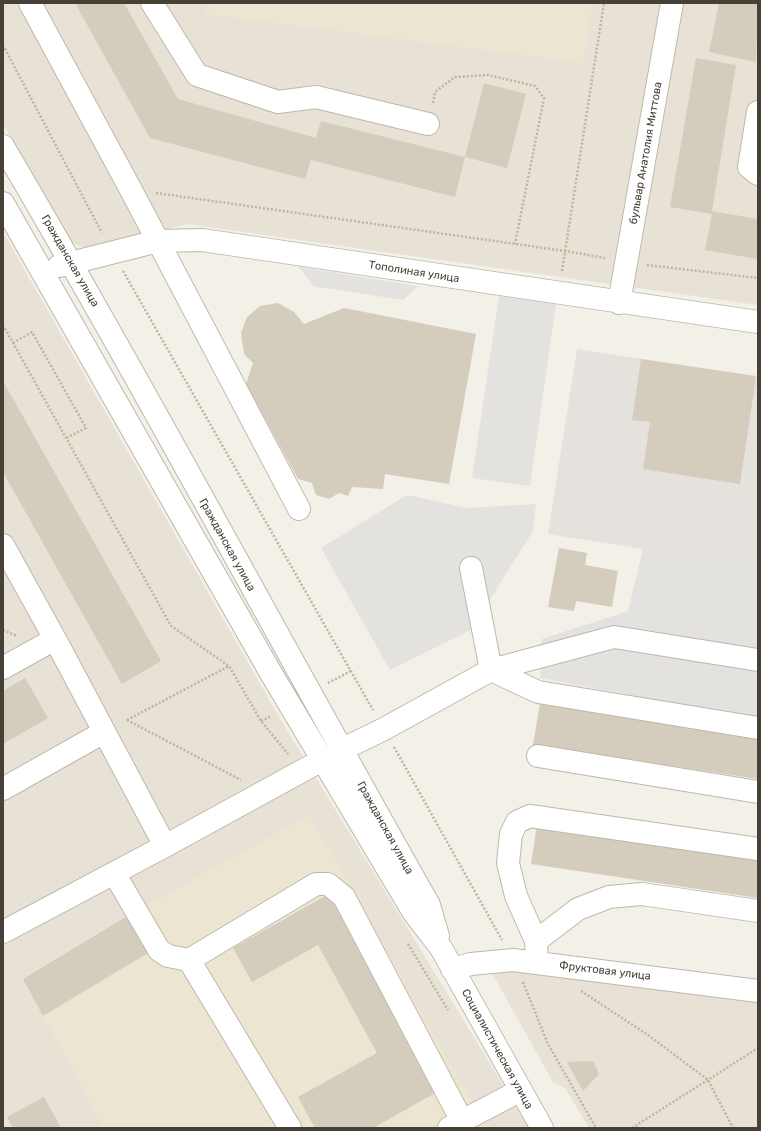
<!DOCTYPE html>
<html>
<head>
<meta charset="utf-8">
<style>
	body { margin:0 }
	#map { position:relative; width:761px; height:1131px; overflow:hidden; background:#f3f0e7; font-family:Rubik,sans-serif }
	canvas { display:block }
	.frame { position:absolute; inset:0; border:4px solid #464036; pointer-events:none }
</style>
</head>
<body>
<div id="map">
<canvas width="761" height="1131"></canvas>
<div class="frame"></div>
</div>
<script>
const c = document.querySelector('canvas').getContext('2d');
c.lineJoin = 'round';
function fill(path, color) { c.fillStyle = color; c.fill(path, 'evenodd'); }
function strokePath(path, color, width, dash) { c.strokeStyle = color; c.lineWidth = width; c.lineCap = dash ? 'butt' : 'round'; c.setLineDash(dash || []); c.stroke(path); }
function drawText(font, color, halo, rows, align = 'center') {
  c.font = font + ' Rubik,sans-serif'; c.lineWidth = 3; c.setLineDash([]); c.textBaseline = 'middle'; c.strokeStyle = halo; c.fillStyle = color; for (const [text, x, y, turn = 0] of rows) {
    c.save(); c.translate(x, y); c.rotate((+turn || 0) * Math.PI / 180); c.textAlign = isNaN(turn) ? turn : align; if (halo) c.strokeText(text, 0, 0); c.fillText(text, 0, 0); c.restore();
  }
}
fill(new Path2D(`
	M3,3H758V305L187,224L87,249L65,240L3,124Z
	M3,232L276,712L529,1128H3Z
	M488,966L758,986V1128H589L565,1088L553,1082Z`), '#e7e2d5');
fill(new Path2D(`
	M577,349L758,377V561L643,549L548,534Z`), '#e5e1dc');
fill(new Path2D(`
	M207,3H592L584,63L205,14Z
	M310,815L487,1128H104L23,979L134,912Z`), '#ece5d1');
fill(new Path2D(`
	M299,267L418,286L403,300L313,286Z
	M499,296L556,304L530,486L472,478Z
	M407,495L467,508L536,504L533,531L471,630L390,670L321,548Z
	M643,549L758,561V719L540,678L542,639L628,611Z`), '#e4e2df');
fill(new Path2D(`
	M75,3H124L178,99L316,138L321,121L465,157L455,197L311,160L305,179L150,138Z
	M719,3H758L756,62L709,52Z
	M696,58L736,65L712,211L758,219V259L705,250L712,214L670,207Z
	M484,83L526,94L507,168L465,157Z
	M278,303L294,312L304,324L344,308L476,334L449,484L385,474L383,489L352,487L348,496L339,493L329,499L316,495L312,483L298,479L246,384L253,363L244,354L241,333L247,317L260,306Z
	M641,359L756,376L740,484L643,469L650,422L632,420Z
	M3,381L161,661L122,684L3,472Z
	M559,548L587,553L585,565L618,571L612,607L576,601L574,611L548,607Z
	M25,678L48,718L3,744V691Z
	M540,704L758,737V779L533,745Z
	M537,824L758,857V898L531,864Z
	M329,894L439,1091L373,1128H315L298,1097L377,1053L318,945L252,982L233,948Z
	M134,912L153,950L43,1016L23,979Z
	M593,1061L599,1074L583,1091L567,1062Z
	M44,1097L61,1128H13L7,1117Z`), '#d4ccbd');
const minor = new Path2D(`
	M30,3L131,190L299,509
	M152,3L197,75L278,102L316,97L428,124
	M758,112L749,167L758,174
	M3,146C150,396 286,653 429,905L438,936
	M3,203L272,675L414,913L441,948L542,1128
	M59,266L158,241L202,240L758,322
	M619,303L672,3
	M3,545L55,639L3,668
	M55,639L165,846
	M758,660L614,637L491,670L538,692L758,728
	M341,750L384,729L491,670L471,568
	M538,756L758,792
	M3,789L104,732
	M114,873L159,950L168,956L189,960L316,884H328L344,897L462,1121
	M3,932L165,846L322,760
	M536,941L578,909L609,897L642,894L758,911
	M189,960L290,1128
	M537,962L536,941L516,896L508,863L511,834L517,822L530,816L758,849
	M452,969L471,964L513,960L758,991
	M449,1128L521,1090`);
strokePath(minor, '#beb8aa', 24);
strokePath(new Path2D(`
	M3,45L102,233
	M433,103L435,92L455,77L488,75L535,86L544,98L515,244
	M156,193L565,251L605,258
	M647,265L758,278
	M123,271L373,710
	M562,271L604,3
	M3,325L171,626L229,666L261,721L288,754
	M13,343L32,332L86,428L66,438
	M3,630L17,636
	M328,683L351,671
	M127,720L241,780
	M127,720L229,666
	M261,721L271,716
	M394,747L502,940
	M408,944L448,1010
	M523,982L548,1044L596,1128
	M581,991L648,1035L708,1080L733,1128
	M632,1128L758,1048`), '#bfb49c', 2.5, [2, 2]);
strokePath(minor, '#fff', 22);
drawText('11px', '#464036', '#fff', [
	["бульвар Анатолия Миттова",646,153,-80],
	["Гражданская улица",70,261,60],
	["Тополиная улица",414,272,9],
	["Гражданская улица",227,545,61],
	["Гражданская улица",385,828,61],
	["Фруктовая улица",605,971,7],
	["Социалистическая улица",497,1049,61]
]);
</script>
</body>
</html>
